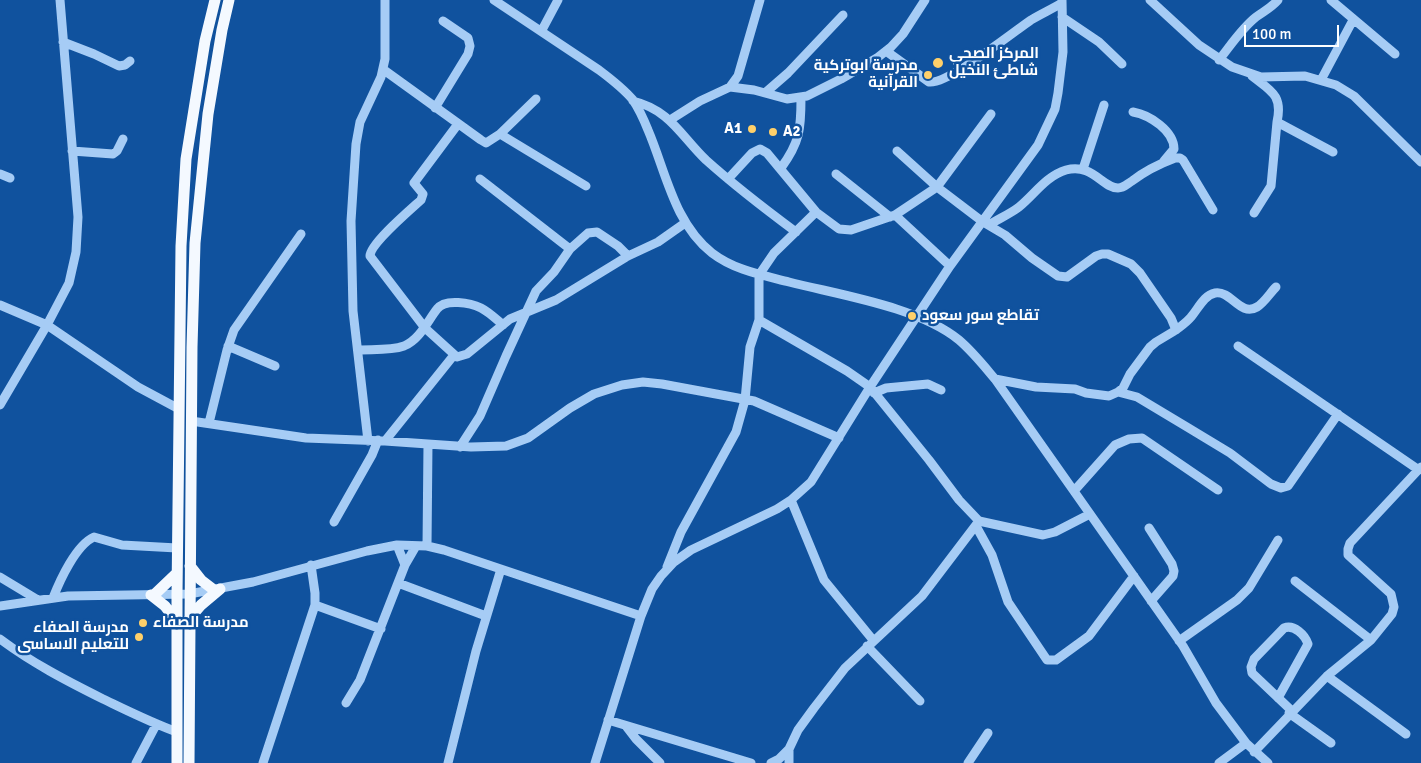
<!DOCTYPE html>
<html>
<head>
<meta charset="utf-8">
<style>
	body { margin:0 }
	#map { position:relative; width:1421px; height:763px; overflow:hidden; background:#10529e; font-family:Signika,sans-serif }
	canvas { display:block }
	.scale { position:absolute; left:1244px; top:25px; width:95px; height:22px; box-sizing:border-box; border:2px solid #fff; border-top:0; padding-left:6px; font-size:15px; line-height:18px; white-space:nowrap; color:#fff; -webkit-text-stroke:4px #10529e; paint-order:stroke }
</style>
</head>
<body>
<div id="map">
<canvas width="1421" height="763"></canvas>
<div class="scale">100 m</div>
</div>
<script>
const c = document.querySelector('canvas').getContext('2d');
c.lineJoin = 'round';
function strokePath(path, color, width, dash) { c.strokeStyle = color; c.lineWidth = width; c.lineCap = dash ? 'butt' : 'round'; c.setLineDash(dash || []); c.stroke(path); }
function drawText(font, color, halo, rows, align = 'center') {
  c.font = font + ' Signika,Cairo,sans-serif'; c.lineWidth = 5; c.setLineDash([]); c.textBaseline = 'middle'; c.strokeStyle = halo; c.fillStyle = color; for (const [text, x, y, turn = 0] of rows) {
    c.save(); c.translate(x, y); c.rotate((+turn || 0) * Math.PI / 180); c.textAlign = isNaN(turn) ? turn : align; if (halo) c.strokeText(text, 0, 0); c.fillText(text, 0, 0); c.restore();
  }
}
strokePath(new Path2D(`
	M494,0L599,70C611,79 623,88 633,100C639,109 644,120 648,130C666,172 674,223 712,253C734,270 762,275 789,282C840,295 919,307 959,340C973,352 984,366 995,379L1183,646L1216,703L1246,743L1268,763
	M1150,0L1199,45L1232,67L1261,77L1305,76L1336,85L1354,96L1421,162
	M1331,0L1395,54
	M1062,17L1099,42L1122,64
	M542,30L558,0
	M63,42L94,54L119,66L125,65L130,61
	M886,51L929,82C947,85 1012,33 1031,20C1041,14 1052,9 1062,3
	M1219,60C1231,45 1241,29 1256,17C1264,11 1271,8 1278,0
	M384,70L481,140L486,143L500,134L536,99
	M1252,76C1271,91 1283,95 1277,122L1333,152
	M1321,80L1353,20
	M730,87L754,90L787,99L807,96L841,79L877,58L891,47L903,34L925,0
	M765,93L788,73L843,15
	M633,101C670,110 681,136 706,160C735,186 765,209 796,232
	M435,108L468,54L470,46L468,38L443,21
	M1133,112C1150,115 1174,131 1174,149L1164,161
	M670,120L700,101L730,87L738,76L760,0
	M458,124L414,183L423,194L421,200C410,210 370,244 370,256L425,328L457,357L467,354L510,319L556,300L628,256L658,242L685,223
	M500,134L586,186
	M72,151L113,154L117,151L123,139
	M897,151L937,187L983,222L1005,235L1032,258L1058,276L1067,277L1096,256L1102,254H1108L1131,264L1140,273L1171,318L1176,330L1156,342L1150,347L1130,374L1123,388L1118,392L1109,396L1086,393L1075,389L1036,387L995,379
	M781,168C800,142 801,129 801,98
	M1083,169L1104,105
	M0,174L10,178
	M836,174L890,217
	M480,179L570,249
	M728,179L752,153L760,149L767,153L816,212L839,229L851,230L895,215L937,187L991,114
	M1254,213L1271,186L1277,122
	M895,215L950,266
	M989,225C998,219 1010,214 1019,207C1034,195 1046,176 1066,170C1093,163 1102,188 1118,188C1124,188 1127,184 1132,181C1145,171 1159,164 1175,158H1180L1183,160L1213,210
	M0,305L47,325L138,387L179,409
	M759,320L847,371L870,387L929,460L959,500L979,521L1043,535L1055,532L1090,514
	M1176,330C1181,326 1187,322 1191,317C1198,309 1204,295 1215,293C1231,290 1240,317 1257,307C1264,303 1270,293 1276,287
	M228,346L275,366
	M1238,346L1419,470
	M358,350C372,349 390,351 404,346C420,339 427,322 437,309C445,298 471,303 481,308C489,312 496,319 503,325
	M1118,392L1137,397L1187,427L1230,453L1271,484L1281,488L1288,486L1338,414
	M874,393L886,388L928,384L941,390
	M0,405L47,325L69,283L76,252L78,217L60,0
	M191,421L306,438L385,441L471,447L506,446L528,438L570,408L594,394L622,385L643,382L662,384L754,401L839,438
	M209,423L227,350L234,330L301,234
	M368,441L353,311L351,221L356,144L360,122L381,77L385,59V0
	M385,441L454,355
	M460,447L480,416L506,356L536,291L554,272L570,249L588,233L597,232L618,246L628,256
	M1074,491L1115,445L1129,439L1142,438L1218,490
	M791,500L824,580L873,640
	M334,522L372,455L378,440
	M976,526L992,555L1008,602L1047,660H1056L1089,636L1134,576
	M1149,528L1172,564L1174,571L1173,576L1151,601
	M427,546L428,444
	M405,565L416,546
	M667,567L681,532L736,432L745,400L750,347L759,320V275L774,253L816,212
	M0,577L38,600
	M1295,581L1371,640
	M398,583L486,616
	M53,598C60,580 76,545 94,537L122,545L177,548
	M315,605L381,629
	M0,606L68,596L189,594L253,582L367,551L397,545L427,546L444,550L641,616
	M0,639C32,663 67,681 103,699C128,711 152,723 177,732
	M1179,641L1237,600L1249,588L1278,540
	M867,646L920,701
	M1327,676L1406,734
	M1278,698L1308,644C1305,635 1294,624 1284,628L1254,659L1251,667L1252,673L1292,711
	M346,703L360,680L405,565L397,545
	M1289,713L1331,743
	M608,720L751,763
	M626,726L636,739L660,763
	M789,749V763
	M1254,752L1327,676L1371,640L1392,614L1394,607L1391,594L1348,555V549L1350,543L1421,467
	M136,763L156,725
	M263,763L315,605V593L311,565
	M448,763L476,651L501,569
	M595,763L641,616L652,589L661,576L674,562L691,550L777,509L791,500L811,482L870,387L950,266L1038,145L1055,109L1058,93L1063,52L1062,0
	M771,763L779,759L789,749L798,730L814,708L845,668L922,596L979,521
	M968,763L988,733
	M1219,763L1246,743`), '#a6ccf5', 9);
strokePath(new Path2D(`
	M190,566L201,580L214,590
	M155,594L177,573
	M151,595L165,606L177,622
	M189,619L201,605L220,589
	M177,763V594L181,246L186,159L205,41L215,0
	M189,763L192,347L195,243L208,114L222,30L229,0`), '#f4f9ff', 11);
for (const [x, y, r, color] of [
	[938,63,6,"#ffd06a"],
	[928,75,5,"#ffd06a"],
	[752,129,5,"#ffd06a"],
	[773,132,5,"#ffd06a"],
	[912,316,5,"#ffd06a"],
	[143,623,5,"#ffd06a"],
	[139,637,5,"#ffd06a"]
]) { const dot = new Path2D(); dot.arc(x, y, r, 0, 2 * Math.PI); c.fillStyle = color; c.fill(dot); strokePath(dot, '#10529e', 2); }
drawText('bold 15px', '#fff', '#10529e', [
	["المركز الصحي",949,54],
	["شاطئ النخيل",949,71],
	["مدرسة ابوتركية",918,66,"right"],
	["القرآنية",918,83,"right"],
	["A1",742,129,"right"],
	["A2",783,132],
	["تقاطع سور سعود",922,316],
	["مدرسة الصفاء",153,623],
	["مدرسة الصفاء",129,628,"right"],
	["للتعليم الاساسى",129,645,"right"]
], 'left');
</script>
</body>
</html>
